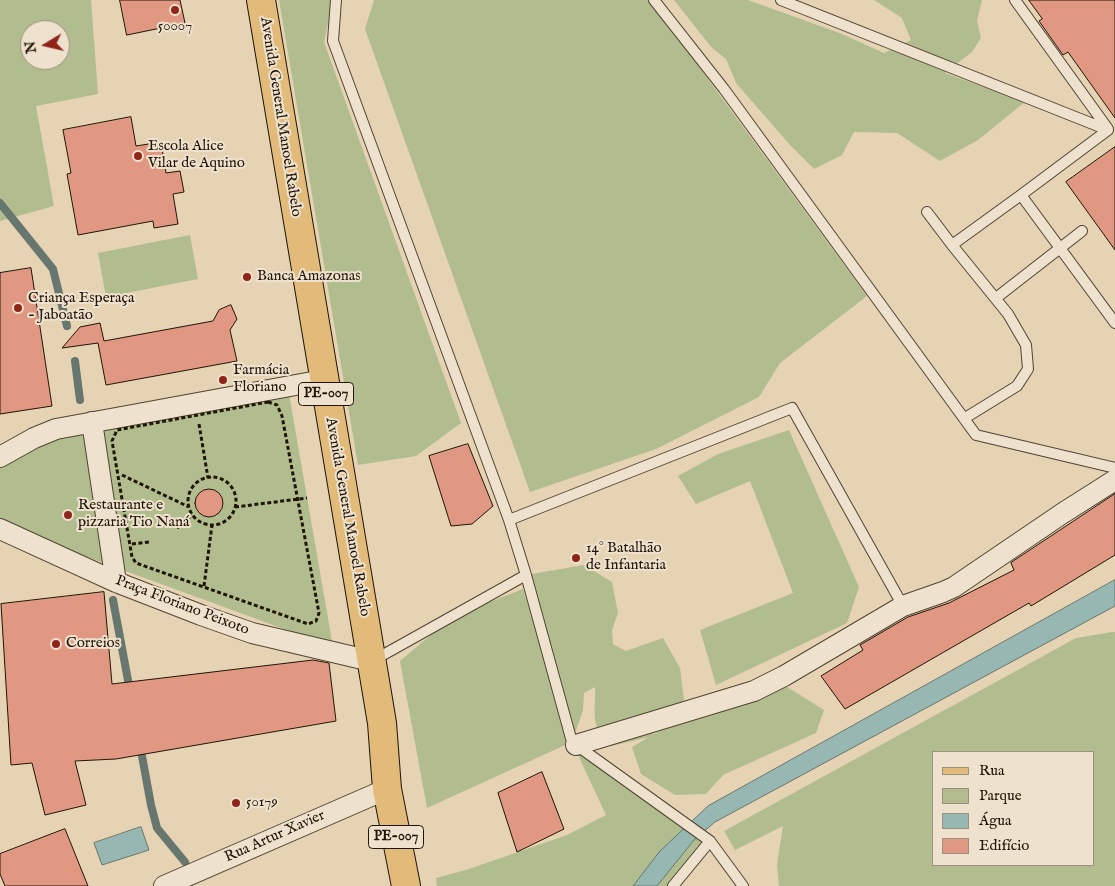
<!DOCTYPE html>
<html>
<head>
<meta charset="utf-8">
<style>
	body { margin:0 }
	#map { position:relative; width:1115px; height:886px; overflow:hidden; background:#e5d3b4; font-family:"IM FELL English",serif }
	canvas { display:block }
	.legend { position:absolute; left:932px; top:751px; width:162px; height:115px; box-sizing:border-box; background:#eee2ce; border:1px solid #9c907e; margin:0; padding:6px 9px; list-style:none; font-size:15px; color:#201506 }
	.legend li { display:flex; align-items:center; gap:10px; height:25px }
	.legend b { width:25px; border:1px solid #9c907e }
	.north { position:absolute; left:20px; top:20px; width:50px; height:50px; box-sizing:border-box; background:#eee2ce; border:1px solid #9c907e; border-radius:50%; rotate:261deg; font-size:14px; font-weight:700; line-height:20px; text-align:center; color:#201506 }
	.north::after { content:''; display:block; margin:auto; width:18px; height:22px; background:#8f2418; clip-path:polygon(50% 0,100% 100%,50% 72%,0 100%) }
</style>
</head>
<body>
<div id="map">
<canvas width="1115" height="886"></canvas>
<ul class="legend">
<li><b style="height:6px;background:#e2ba7a"></b>Rua</li>
<li><b style="height:14px;background:#b2bd8f"></b>Parque</li>
<li><b style="height:14px;background:#97b7b3"></b>Água</li>
<li><b style="height:14px;background:#e19882"></b>Edifício</li>
</ul>
<div class="north">N</div>
</div>
<script>
const c = document.querySelector('canvas').getContext('2d');
c.lineJoin = 'round';
function fill(path, color) { c.fillStyle = color; c.fill(path, 'evenodd'); }
function strokePath(path, color, width, dash) { c.strokeStyle = color; c.lineWidth = width; c.lineCap = dash ? 'butt' : 'round'; c.setLineDash(dash || []); c.stroke(path); }
function drawText(font, color, halo, rows, align = 'center') {
  c.font = font + ' "IM FELL English",serif'; c.lineWidth = 4; c.setLineDash([]); c.textBaseline = 'middle'; c.strokeStyle = halo; c.fillStyle = color; for (const [text, x, y, turn = 0] of rows) {
    c.save(); c.translate(x, y); c.rotate((+turn || 0) * Math.PI / 180); c.textAlign = isNaN(turn) ? turn : align; if (halo) c.strokeText(text, 0, 0); c.fillText(text, 0, 0); c.restore();
  }
}
fill(new Path2D(`
	M0,0H91L98,94L36,106L54,206L0,221ZM30,30H60V60H30Z
	M279,0H333L324,42L461,423L416,456L358,465Z
	M374,0H650L867,296L780,363L759,397L656,449L530,492L365,29Z
	M674,0H748L842,34L884,53L911,40L902,18L874,0H982L977,21L981,38L972,52L945,73L1025,102L978,140L940,161L897,133L854,132L842,155L814,169L790,145L736,83L726,59L712,48Z
	M190,235L198,279L106,297L98,253Z
	M287,382L333,647L0,525V466L90,419Z
	M789,430L859,587L847,623L716,685L700,630L793,593L750,481L696,504L678,476L718,454Z
	M584,565L612,582L618,613L612,630L613,644L626,651L663,638L680,668L684,700L670,712L652,735L683,718L784,685L824,710L816,733L723,775L706,794L675,795L641,774L632,747L649,737L611,746C589,729 596,711 595,687L584,693L583,710L572,742L710,841L673,886H437L436,878L466,870L567,835L606,815L572,742L427,808L400,661L452,617L523,589L567,725L526,575Z
	M1112,632H1115V886H779L777,865L783,826L735,850L724,831L1076,638ZM934,752H1094V865H934Z`), '#b2bd8f');
const water = new Path2D(`
	M1115,580V606L715,822L694,840L657,886H633L660,851L708,806Z
	M141,827L149,850L102,865L94,843Z`);
fill(water, '#97b7b3');
strokePath(water, '#67766e', 1);
strokePath(new Path2D(`
	M0,203L53,269L67,326
	M75,361L80,400
	M113,600L130,691
	M140,745L151,805L157,828L185,862`), '#67766e', 8);
const building = new Path2D(`
	M120,0H180L185,23L127,35Z
	M1029,0H1115V118L1068,52L1063,55L1039,21L1042,19Z
	M131,117L136,146L161,142L166,173L180,171L184,192L173,194L178,224L154,228L153,221L78,235L67,174L71,173L63,130Z
	M1115,147V250L1066,182Z
	M31,268L52,406L0,414V273Z
	M231,305L237,319L230,330L237,361L106,385L98,343L62,348L80,327L100,323L104,341L213,321L219,310Z
	M468,444L493,506L472,524L451,526L429,456Z
	M195 503a14 14 0 1 1 28 0a14 14 0 1 1-28 0Z
	M1115,494V555L1031,606L1029,603L845,709L821,676L863,650L860,645L908,617L949,603L1014,570L1011,563Z
	M104,592L112,684L313,660L329,663L336,721L116,759L75,761L86,805L45,815L32,763L11,765L1,604Z
	M542,772L564,829L517,852L498,793Z
	M65,829L88,886H5L0,874V854Z`);
fill(building, '#e19882');
strokePath(building, '#201506', 1);
const service = new Path2D(`
	M336,0L333,41L509,520L526,575L572,742L710,841L743,886
	M654,0L724,89L976,435L1115,468
	M781,0L1108,130
	M1015,0L1108,129
	M1108,130L1021,195L1115,323
	M927,212L952,245L1008,314L1026,345L1028,369L1017,386L965,418
	M952,245L1021,195
	M996,298L1082,231
	M509,520L792,408L903,606
	M374,660L526,575
	M673,886L710,841`);
const minor = new Path2D(`
	M92,422L116,582
	M0,457L34,438L56,429L323,380
	M0,529L116,582L201,615L252,633L371,661
	M576,745L754,691L784,676L903,606L943,592L954,587L1063,513L1115,480
	M164,886L387,789`);
const primary = new Path2D(`
	M261,0L382,723L387,789L406,886`);
strokePath(service, '#514432', 12);
strokePath(minor, '#514432', 22);
strokePath(primary, '#201506', 30);
strokePath(new Path2D(`
	M268,402L277,405L282,416L319,613L316,621L308,624L136,563L132,557L112,441L117,430Z
	M199,424L208,478
	M122,475L189,507
	M188 501a24 24 0 1 1 48 0a24 24 0 1 1-48 0Z
	M235,507L307,498
	M177,528L192,515
	M132,544L149,542
	M204,586L212,525`), '#201506', 3, [4, 2.5]);
strokePath(service, '#eee2ce', 10);
strokePath(minor, '#eee2ce', 20);
strokePath(primary, '#e2ba7a', 28);
for (const [x, y, r, color] of [
	[175,10,5,"#8f2418"],
	[138,156,5,"#8f2418"],
	[247,277,5,"#8f2418"],
	[18,308,5,"#8f2418"],
	[223,380,5,"#8f2418"],
	[68,515,5,"#8f2418"],
	[576,558,5,"#8f2418"],
	[56,644,5,"#8f2418"],
	[236,803,5,"#8f2418"]
]) { const dot = new Path2D(); dot.arc(x, y, r, 0, 2 * Math.PI); c.fillStyle = color; c.fill(dot); strokePath(dot, '#eee2ce', 2); }
for (const [x, y, w] of [
	[326,394,55],
	[396,837,55]
]) { const box = new Path2D(); box.roundRect(x - w / 2, y - 11.5, w, 23, 4); c.fillStyle = '#eee2ce'; c.fill(box); strokePath(box, '#201506', 1); }
drawText('bold 14px', '#201506', null, [
	["PE-007",326,394],
	["PE-007",396,837]
]);
drawText('15px', '#201506', '#eee2ce', [
	["50007",175,27,"center"],
	["Escola Alice",148,147],
	["Vilar de Aquino",148,164],
	["Banca Amazonas",257,277],
	["Criança Esperaça",28,299],
	["- Jaboatão",28,316],
	["Farmácia",233,371],
	["Floriano",233,388],
	["Restaurante e",78,506],
	["pizzaria Tio Naná",78,523],
	["14° Batalhão",586,549],
	["de Infantaria",586,566],
	["Correios",66,644],
	["50179",246,803]
], 'left');
drawText('15px', '#201506', '#eee2ce', [
	["Avenida General Manoel Rabelo",280,117,81],
	["Avenida General Manoel Rabelo",347,517,80],
	["Praça Floriano Peixoto",182,606,21],
	["Rua Artur Xavier",275,837,-24]
]);
</script>
</body>
</html>
